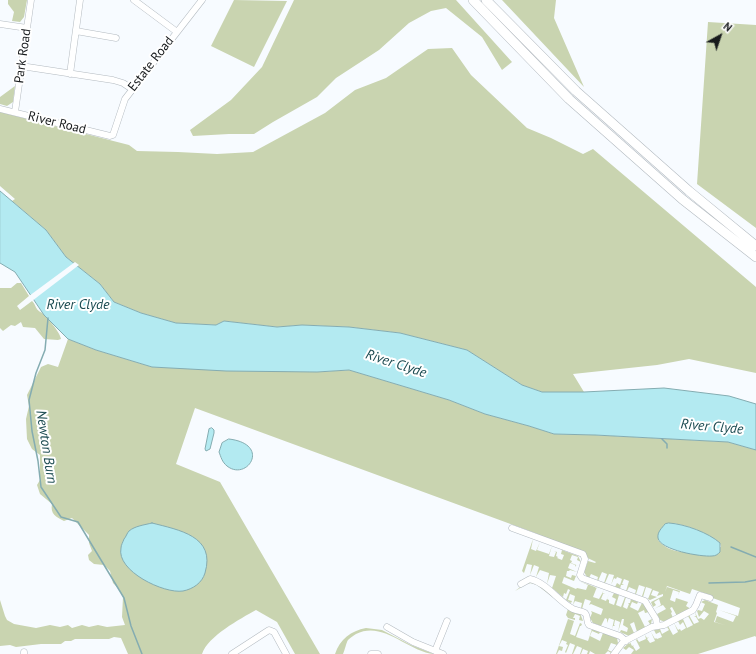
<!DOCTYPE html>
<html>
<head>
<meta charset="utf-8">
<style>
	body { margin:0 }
	#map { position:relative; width:756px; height:654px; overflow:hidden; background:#f7fbff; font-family:"PT Sans",sans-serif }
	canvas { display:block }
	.north { position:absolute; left:700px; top:16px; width:40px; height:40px; -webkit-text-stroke:3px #fff; paint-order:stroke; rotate:40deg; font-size:11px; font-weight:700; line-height:16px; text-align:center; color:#181b1d }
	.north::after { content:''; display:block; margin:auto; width:14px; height:18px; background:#181b1d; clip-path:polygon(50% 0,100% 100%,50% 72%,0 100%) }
</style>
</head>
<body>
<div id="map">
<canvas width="756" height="654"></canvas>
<div class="north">N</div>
</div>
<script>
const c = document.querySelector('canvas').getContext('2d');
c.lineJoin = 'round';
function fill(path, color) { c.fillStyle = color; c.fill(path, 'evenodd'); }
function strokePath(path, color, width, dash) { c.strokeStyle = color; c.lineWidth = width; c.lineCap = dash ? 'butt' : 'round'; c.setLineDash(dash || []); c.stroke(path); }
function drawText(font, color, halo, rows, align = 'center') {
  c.font = font + ' "PT Sans",sans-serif'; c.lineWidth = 4; c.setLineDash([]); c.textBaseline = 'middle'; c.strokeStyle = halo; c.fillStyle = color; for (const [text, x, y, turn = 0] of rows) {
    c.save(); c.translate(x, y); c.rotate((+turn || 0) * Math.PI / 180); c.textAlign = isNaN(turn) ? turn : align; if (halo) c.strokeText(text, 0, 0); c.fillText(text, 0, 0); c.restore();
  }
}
fill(new Path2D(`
	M8,0H27L24,17L20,22L12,21L14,12L8,4Z
	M234,0L287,1L254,67L211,46Z
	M294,0H456L512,62L502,70L482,37L446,8L431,11L409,23L379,50L336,78L317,97L273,122L254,134H229L193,136L190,130L231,100L262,67Z
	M502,0H556L554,18L584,87Z
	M708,22L756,25V228L697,184Z
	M452,48L471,75L527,128L551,138L583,154L593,149L756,287V373L689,359L657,365L573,374L584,392H542L522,385L467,350L400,333L349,327L302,325L277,327L224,321L216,325L176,323L141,313L114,302L100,284L66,257L46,230L12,201L15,199L0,186V112L129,145L137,151L178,152L217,154L253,152L325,113L355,90L386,78L428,49Z
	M15,86L13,102L7,106L0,104V97Z
	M17,283H21L29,296L17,306L20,310L32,301C35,304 35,306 37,309C37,310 42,313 42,313C47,317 60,332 61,339L58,340L44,339L35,328L23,327L21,322L15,326L11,325L3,331L0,328V288H11Z
	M68,339L96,350L152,367L317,372L349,370L449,400L485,414L529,426L554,434L595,435L728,442L756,450V637L755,636L698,654H631L634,650L629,647L626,650L623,648L629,643L630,644V642L632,646L634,645L633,646L636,651L640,648L636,640L637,639L639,642L646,639L645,635L647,638L649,637L647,639L650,643L655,641L651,632L655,639L656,638L657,639L662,637L660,632L656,634L654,630L660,629L662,634L669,630L667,627L668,626L673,635L678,632L674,623L678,630L680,629L681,631L686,628L683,622L680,625L678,621L683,619L687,628L693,625L688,616L689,615L694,624L699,622L696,617H694L696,616L695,612L698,619L701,618L704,620L709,614L704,611L699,617L697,611L698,610L702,611L705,604L701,602L705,600L718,605L716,612L717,613L714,622L725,625L715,622L717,616L733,622L736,616L719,610L738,616L740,608L710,597V595L692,589L690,594L667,586L665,592L667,587L680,591L678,595L679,592L673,590L670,600L675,602L676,598L688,602L686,606L691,609L677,616L672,607L670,608L672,612L671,613L673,618L665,622L660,620L657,614L666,609L663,605L658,607L659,609L658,607L654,609L661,605L659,599L654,602L656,605L653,607L651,602L663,596V594L657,596L659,592L653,590L651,595L657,597L650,600L648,599L652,589L646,587L643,597L642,596L645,587L639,585L636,594H635L636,590L629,587L627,591H626L629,581L624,579L622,584L624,585H621L620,589L615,587L617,583L620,585L622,579L617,577L616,579L614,578L611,585L614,575L609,574L605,583H604L607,574L602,572L598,581H597L598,577L591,574L589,578L587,577L584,572L588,561L595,563L596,562L535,533L195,408L176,464L220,482L320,654H295L277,622L256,610C240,619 208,636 202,654H128L121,638L114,637L109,639H75L71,641H65L61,644H41L16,647L10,645L0,646V600L5,616L7,620L14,624L36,628L50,625L60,627L68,625L72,628L82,625L89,627L98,625L107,627L125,625L122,617L123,597L119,589L113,583L110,571L104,565L94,564L89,560L88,555L92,551L89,543V535L72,518L64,521C56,517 50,514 52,504L40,494L37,485L40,480V455L32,449L27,439L26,419L29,406L27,395L41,367L48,364L58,367ZM669,523C688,524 706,533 720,543L721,547C700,551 674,559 658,540L665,524Z
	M533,539L531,549L536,551L540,542L537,550L549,554L552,546L549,556L554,557L556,552L554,551L557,552L558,548L556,556L558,557L557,558L562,560L564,555L561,554L562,550L578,556L581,562L577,560L578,557L572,555L570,560L572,561L571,563L579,566L576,565L575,567V565L570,563L568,568L577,572L570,570L569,571H567L566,576L571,578L572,575L576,576L574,581L564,577L562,583L576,589L577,588L586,590L588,585L579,581L595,587L596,588L597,587L593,597L599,599L604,590L602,593L605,594H603L601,599L606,601L610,592L607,599L609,600V603L614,605L616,599L612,597L614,593L619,595L616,605L621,607L625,597H626L623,607L627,609L629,604L628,603H630L631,599L638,602L637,604L632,602L630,607L638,611L642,603L646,607L649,612L645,613L644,610L638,613L645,627L650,624L648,621L652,619L651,624L637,632L634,622L630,624L634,633L629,636L620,632L621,630L627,632L628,628L623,625L624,619H622L618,632L620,622L615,620L614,625L615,626H613L612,629L614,620L609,618L607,623V619L605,618L601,626L593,623L590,618L592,613L591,611L601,615L603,609L591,604L589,605L591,601L585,599L582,609L581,608L582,603L575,601L573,605L575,596L570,594L568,600L572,601L571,603L566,600L570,590L568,589L566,594L564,593L563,597L552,588L556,576L550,575L547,584L549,573L540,570L536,577L539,567L534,565L530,575L532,565L527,564L524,573L522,571Z
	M532,581L580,613L583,621L579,620L580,616L575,614L573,618H575V620L568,618L566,615L568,609L537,585C526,580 524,587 515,591L527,582Z
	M568,619L574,621L570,634L575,636L580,623L582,624L581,626H580L576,637L588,641L592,629L600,632L599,634L592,631L590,636L600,641L603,633L617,638L618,643L617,645L611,643L608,650L612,652L611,653L608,651L605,654H595L590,651L589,654H587L588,651L583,649L581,654H580L582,648L577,646L573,654H572L575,645L570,643L566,653L565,652L568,645L566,644L567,642L562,640L559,646L563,647L562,651L559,650L557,654H556Z
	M366,628L382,630L411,645L434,654C407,651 383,620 356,634C353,636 350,638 348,640C346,643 345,650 343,654H335C340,639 351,631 366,628Z`), '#c9d4b0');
const water = new Path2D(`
	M0,191L46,230L66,257L100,284L114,302L141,313L176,323L216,325L224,321L277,327L302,325L349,327L400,333L467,350L522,385L542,392H584L664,388L729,396L756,404V450L728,442L595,435L554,434L529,426L485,414L449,400L349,370L317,372L226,371L152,367L96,350L68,339L44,315L15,272L0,263Z
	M212,428L214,430V433L210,449L206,451L205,449L209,429Z
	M229,439C272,444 247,482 227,466C222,462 221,457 219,452L222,443Z
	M152,523C179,530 216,536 205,573C202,583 193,589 183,591C164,594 116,571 121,548C121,545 123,542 124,539C126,537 127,533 129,531C135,526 144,525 152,523Z
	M669,523C685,524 709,533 720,543V552C718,554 716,556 712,556C701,557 660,550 658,538C657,532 662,528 665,524Z`);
fill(water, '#b3eaf1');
strokePath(water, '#84acb1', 1);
fill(new Path2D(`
	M75,262L79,265L32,301L29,296Z`), '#f7fbff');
strokePath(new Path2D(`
	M48,318L45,350L36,373L29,400L32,431L38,461L41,487L61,517L78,522L124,598L131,626L142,654
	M662,439L667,444V448
	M731,547L756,557
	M709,583L745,582L756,580`), '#84acb1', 1.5);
const minor = new Path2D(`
	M134,0L177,32
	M0,24L27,28
	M76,31L116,38
	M21,66L113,80L123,83L132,89
	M70,74L80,0
	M0,109L110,136L113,135L125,99L202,0
	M15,112L31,0
	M512,528L583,554L585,559L580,575L582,578L645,601L656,619L657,626
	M521,584L530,579C547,583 558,601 573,609C577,611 582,611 585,613C588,616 586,621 589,625L620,636L626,641
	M387,627L413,642L443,654
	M435,651L447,621
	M24,652V654
	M232,654L269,630L274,632L286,654
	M371,654H378
	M614,654L623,642L652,627L664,625L693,610L696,605L700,595L710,598`);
const highway = new Path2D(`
	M473,0L569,99L682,199L756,257
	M486,0L576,91L689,191L756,246`);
strokePath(minor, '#b3bac0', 7);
strokePath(highway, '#b3bac0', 10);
strokePath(minor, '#fff', 6);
strokePath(highway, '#fff', 9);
drawText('13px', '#181b1d', '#fff', [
	["Park Road",23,56,-82],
	["Estate Road",151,64,-52],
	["River Road",57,123,14]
]);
drawText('italic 14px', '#1b4b51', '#fff', [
	["River Clyde",78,305],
	["River Clyde",396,364,18],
	["River Clyde",712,427,5],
	["Newton Burn",46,447,81]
]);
</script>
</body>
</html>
